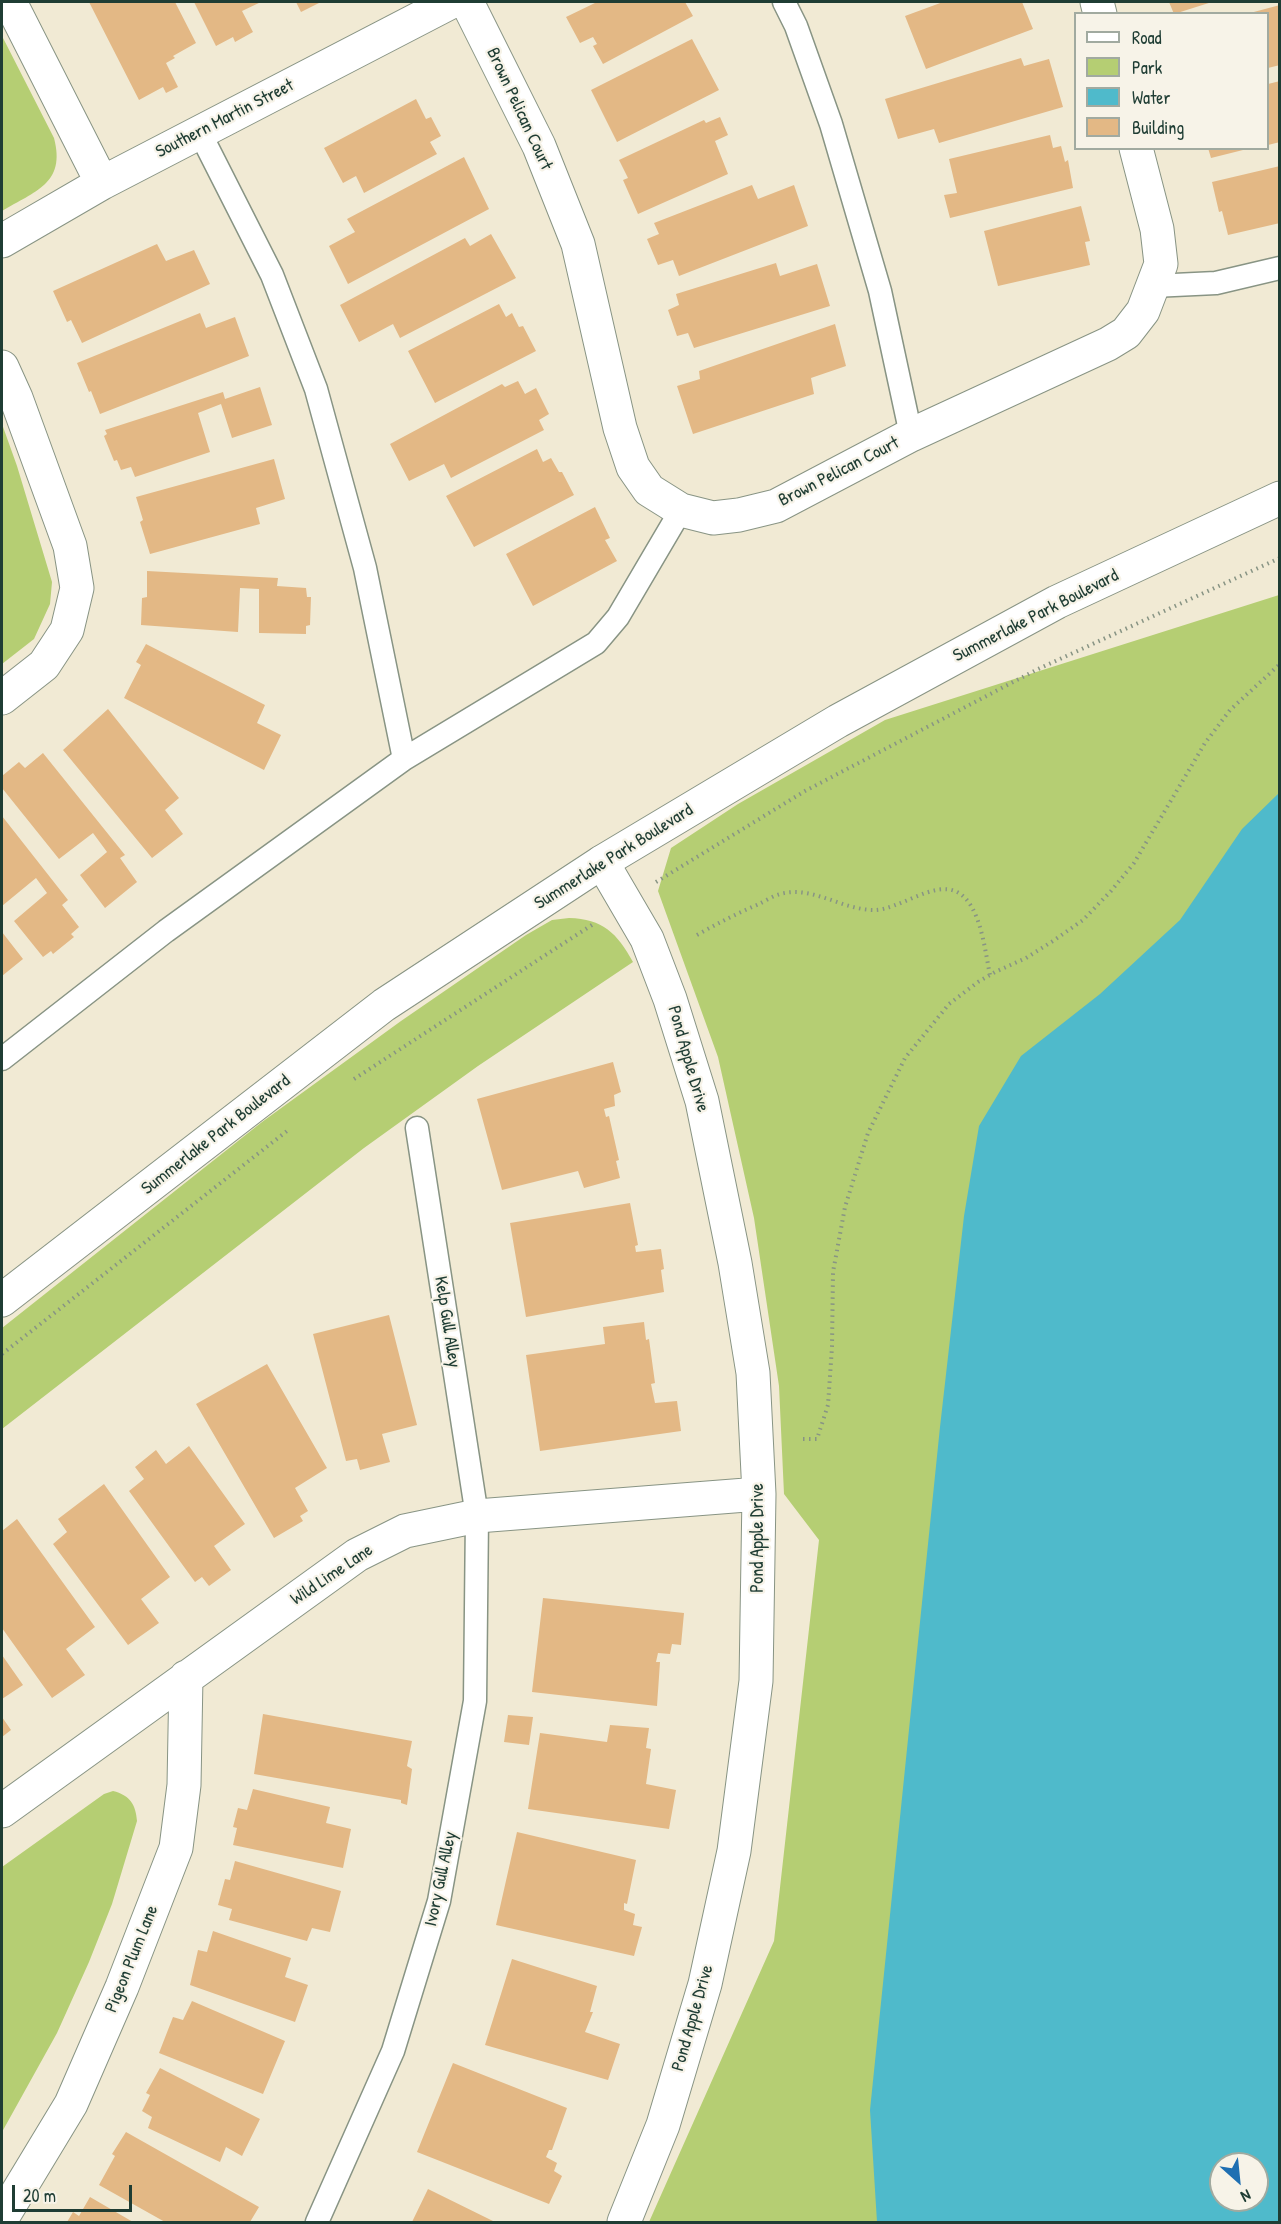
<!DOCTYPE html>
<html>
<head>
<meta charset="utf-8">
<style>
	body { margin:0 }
	#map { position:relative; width:1281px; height:2224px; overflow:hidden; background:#f1ead4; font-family:"Patrick Hand",sans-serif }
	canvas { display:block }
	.frame { position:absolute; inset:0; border:3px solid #1f3d34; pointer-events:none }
	.legend { position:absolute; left:1074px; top:12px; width:195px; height:138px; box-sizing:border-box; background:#f7f3e8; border:2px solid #a1aaa0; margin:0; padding:8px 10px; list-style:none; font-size:18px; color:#1f3d34 }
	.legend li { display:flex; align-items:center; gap:12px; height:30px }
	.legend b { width:30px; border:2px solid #a1aaa0 }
	.north { position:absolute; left:1209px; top:2152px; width:60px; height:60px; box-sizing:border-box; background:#f7f3e8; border:2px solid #a1aaa0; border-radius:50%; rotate:153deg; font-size:16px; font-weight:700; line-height:24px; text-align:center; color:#1f3d34 }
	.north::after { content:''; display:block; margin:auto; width:21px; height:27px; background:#1f6fb2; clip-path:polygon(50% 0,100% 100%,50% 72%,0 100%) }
	.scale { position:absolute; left:12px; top:2185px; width:120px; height:27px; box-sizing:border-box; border:3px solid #1f3d34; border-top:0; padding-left:8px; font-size:18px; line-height:21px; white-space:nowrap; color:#1f3d34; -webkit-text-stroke:4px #f7f3e8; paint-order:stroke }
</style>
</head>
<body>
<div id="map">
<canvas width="1281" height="2224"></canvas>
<div class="frame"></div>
<ul class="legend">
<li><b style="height:8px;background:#fff"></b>Road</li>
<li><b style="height:16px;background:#b5ce73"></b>Park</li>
<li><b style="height:16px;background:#4fbacb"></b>Water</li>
<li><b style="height:16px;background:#e3b885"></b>Building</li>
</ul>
<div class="north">N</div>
<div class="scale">20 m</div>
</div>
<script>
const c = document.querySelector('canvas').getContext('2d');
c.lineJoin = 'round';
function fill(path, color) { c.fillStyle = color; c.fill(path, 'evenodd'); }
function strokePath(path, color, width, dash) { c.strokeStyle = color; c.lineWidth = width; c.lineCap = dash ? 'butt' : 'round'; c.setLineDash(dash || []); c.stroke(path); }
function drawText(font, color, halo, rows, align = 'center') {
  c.font = font + ' "Patrick Hand",sans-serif'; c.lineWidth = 4.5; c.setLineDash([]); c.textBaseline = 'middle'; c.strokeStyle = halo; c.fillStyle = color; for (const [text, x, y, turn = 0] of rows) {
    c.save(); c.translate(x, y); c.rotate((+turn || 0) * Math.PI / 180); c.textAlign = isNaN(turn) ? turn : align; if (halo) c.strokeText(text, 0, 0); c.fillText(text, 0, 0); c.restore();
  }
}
fill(new Path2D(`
	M2,36L54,138C66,184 35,191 2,211Z
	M2,424L17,466L52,582L50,604L34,639L2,664Z
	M1279,595V2222H649L774,1941L819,1540L784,1494L779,1386L754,1218L718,1057L658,891L671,848L738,804L885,720ZM1221,2164H1257V2200H1221Z
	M569,918C603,919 617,933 633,962L478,1066L364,1148L2,1429V1328L262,1122L401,1021L526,935L552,920Z
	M113,1791C130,1795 136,1805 137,1821L112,1904L89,1962L57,2033L2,2132V1867L104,1794Z`), '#b5ce73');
fill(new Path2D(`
	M1279,793V2222H877L870,2110L940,1427L964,1216L979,1126L1021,1056L1100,994L1180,920L1242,829ZM1221,2164H1257V2200H1221Z`), '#4fbacb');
fill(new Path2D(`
	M89,2H175L196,43L173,56L175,58L166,63L178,87L166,93L163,87L139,100Z
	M194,2H261L242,11L253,32L235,42L233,37L216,46Z
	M296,2H321L301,12Z
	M597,2H685L693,16L603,64L593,46L597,44L593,37L580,43L566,17Z
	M943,2H1022L1033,29L926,69L905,16Z
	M1169,2H1212L1174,14Z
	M1280,5V65L1268,68V14L1250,13Z
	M692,39L719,90L617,142L591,90Z
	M1021,58L1024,66L1049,59L1063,107L939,143L934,129L898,139L885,99Z
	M1280,81V142L1268,145V84Z
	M416,99L426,119L431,117L441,136L430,142L437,154L364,193L356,176L343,183L324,148Z
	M720,117L728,135L715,141L728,174L638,214L623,180L628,178L619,160L704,120L706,123Z
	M1050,135L1053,148L1061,146L1065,162L1068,160L1073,188L950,218L944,195L957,193L949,159Z
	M1208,148H1247V149L1211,158Z
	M464,157L489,209L348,284L329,246L355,232L347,219Z
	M1280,166V223L1228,235L1222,211L1219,212L1212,182Z
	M752,185L758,199L794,185L808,226L679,276L673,260L658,265L647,239L659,234L654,223Z
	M1081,206L1090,241L1085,242L1090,265L998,286L984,231Z
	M491,234L516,278L400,338L393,324L359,342L340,305L465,238L470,246Z
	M157,244L166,261L194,250L210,284L82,343L71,320L67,322L53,291Z
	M776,263L780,276L817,264L830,306L694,348L688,333L677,336L668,310L679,305L676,294Z
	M499,304L506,317L512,313L519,327L523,326L536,351L435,403L408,351Z
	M200,313L206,328L235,317L249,356L100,414L91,391L89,392L77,363Z
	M835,324L846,366L811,378L814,394L693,434L677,386L700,379L699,371Z
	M518,381L525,394L536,388L549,414L539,420L544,430L451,478L444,464L409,481L390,444L502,384L505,387Z
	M260,387L272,425L232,438L221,404L198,413L210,452L135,477L131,467L121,470L117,460L114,461L104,436L107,434L105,430L223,392L225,399Z
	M537,449L543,462L551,458L559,472H562L574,495L474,547L446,496Z
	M274,459L285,499L256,508L260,524L150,554L140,522L143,520L136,497Z
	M595,507L610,538L605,540L617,561L533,606L506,554Z
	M147,571L278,578L277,586L306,588L307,597H311L310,625L306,626V634L259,633V589L240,588L238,632L141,625L142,598L147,597Z
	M146,644L265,705L257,723L281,735L264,770L124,698L141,665L136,662Z
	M108,709L179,798L165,810L183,834L152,858L63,750Z
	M43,753L125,855L120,858L137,882L105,908L80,875L107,852L93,833L59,859L2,788V776L19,762L25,768Z
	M2,816L68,900L62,905L79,927L71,934L74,937L53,954L51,951L43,957L14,921L47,893L36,878L2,906Z
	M2,932L23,959L2,976Z
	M613,1062L621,1092L614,1095L615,1106L604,1109L606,1117L609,1116L619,1160L616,1161L620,1178L584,1188L578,1171L502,1190L477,1099Z
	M630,1203L638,1245L635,1246L636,1252L661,1249L664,1269L661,1270L664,1292L526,1317L510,1223Z
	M389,1315L417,1425L382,1434L390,1462L360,1470L357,1459L346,1461L313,1334Z
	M644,1322L646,1340L649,1339L655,1383L651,1384L655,1403L677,1401L681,1431L540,1451L526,1355L605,1344L603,1327Z
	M267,1364L327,1468L295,1488L308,1511L300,1516L303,1521L274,1538L196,1404Z
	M189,1446L245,1524L214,1546L231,1570L209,1586L202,1577L195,1582L129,1491L144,1479L135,1467L156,1450L166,1464Z
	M104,1484L170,1577L141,1599L159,1623L128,1645L53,1544L67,1532L58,1519Z
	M17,1519L95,1627L66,1649L85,1675L52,1698L2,1628V1531Z
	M543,1598L684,1613L681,1645L672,1644L670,1654L658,1653L656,1662H660L657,1706L532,1692Z
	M2,1655L23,1685L2,1699Z
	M263,1714L412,1741L407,1766L412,1769L407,1805L401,1803V1800L254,1774Z
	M508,1715L533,1717L529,1745L504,1742Z
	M2,1717L11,1730L2,1737Z
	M610,1725L649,1728L646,1748L651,1749L646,1784L676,1790L669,1829L528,1809L540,1733L607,1742Z
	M253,1789L330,1807L326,1823L351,1829L343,1868L233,1845L237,1828L233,1827L238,1808L247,1810Z
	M517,1832L636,1860L627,1904L624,1903V1910L635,1914L633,1925L642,1927L634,1956L496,1925Z
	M235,1861L341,1891L330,1932L312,1928L307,1941L229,1920L232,1909L218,1905L225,1879L230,1880Z
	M213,1931L291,1958L285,1977L308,1985L295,2022L190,1985L198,1950L207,1952Z
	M512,1959L597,1986L590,2012H593L585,2032L620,2044L608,2080L485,2045Z
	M192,2001L285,2041L263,2094L159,2053L173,2017L183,2020Z
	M453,2063L567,2108L552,2150H549L546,2157L557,2163L554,2171L562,2176L549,2204L417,2152Z
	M160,2068L260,2119L242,2156L226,2147L220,2162L148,2128L152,2117L142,2111L150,2095L146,2093Z
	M126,2132L259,2207L250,2222H165L99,2185L115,2156L112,2154Z
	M428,2189L495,2222H412Z
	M90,2197L133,2222H67L73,2212L79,2216Z`), '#e3b885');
const lane = new Path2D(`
	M784,2L796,26L831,124L880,291L911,435
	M200,133L272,275L316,389L365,568L404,759
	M1153,286L1216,283L1280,268
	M2,1059L166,931L404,759L596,643L618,617L681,510
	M317,2222L393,2051L439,1901L475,1701L477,1516L417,1128`);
const street = new Path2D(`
	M10,2L102,183
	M467,2L539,146L578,244L620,428L633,467L649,490L681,510L713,518L739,515L776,506L911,435L1108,344L1126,333L1143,311L1161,264L1157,229L1136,148
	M1097,2L1100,14
	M2,241L102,183L451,2
	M2,367L16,398L70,546L77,588L67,630L44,665L2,698
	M602,862L647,939L670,999L702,1101L735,1263L753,1373L759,1494L756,1681L734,1851L705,1984L663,2125L624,2222
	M2,1811L357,1555L405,1531L477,1516L759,1494
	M2,2218L71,2104L122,1987L176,1848L184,1785L186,1677`);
const secondary = new Path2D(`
	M2,1300L384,1005L602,862L838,721L1057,602L1280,498`);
strokePath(lane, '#889484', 25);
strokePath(street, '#889484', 35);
strokePath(secondary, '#889484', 35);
strokePath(new Path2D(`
	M656,882L805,791L1038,669L1280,558
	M697,935C718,923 738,913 759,904C765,901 773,896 780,894C812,885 842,910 874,910C899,910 934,880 957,892C981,904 985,952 990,975
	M354,1079L595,923
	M2,1354L287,1131
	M803,1439H817L828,1405L832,1347L833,1272L845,1207L868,1133L905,1058L949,1004L978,982L995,972L1026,958L1053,941L1083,920L1111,891L1134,863L1205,743L1230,710L1280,664`), '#889484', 4, [1.5, 4.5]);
strokePath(lane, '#fff', 22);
strokePath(street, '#fff', 33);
strokePath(secondary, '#fff', 33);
drawText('18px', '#1f3d34', '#f7f3e8', [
	["Brown Pelican Court",519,109,65],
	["Southern Martin Street",225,119,-27],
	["Brown Pelican Court",839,472,-27],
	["Summerlake Park Boulevard",1036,616,-27],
	["Summerlake Park Boulevard",614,857,-32],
	["Pond Apple Drive",688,1059,74],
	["Summerlake Park Boulevard",216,1135,-38],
	["Kelp Gull Alley",447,1322,81],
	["Pond Apple Drive",758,1538,-90],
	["Wild Lime Lane",332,1575,-34],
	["Ivory Gull Alley",441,1879,-78],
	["Pigeon Plum Lane",132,1959,-68],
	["Pond Apple Drive",693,2018,-74]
]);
</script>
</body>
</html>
